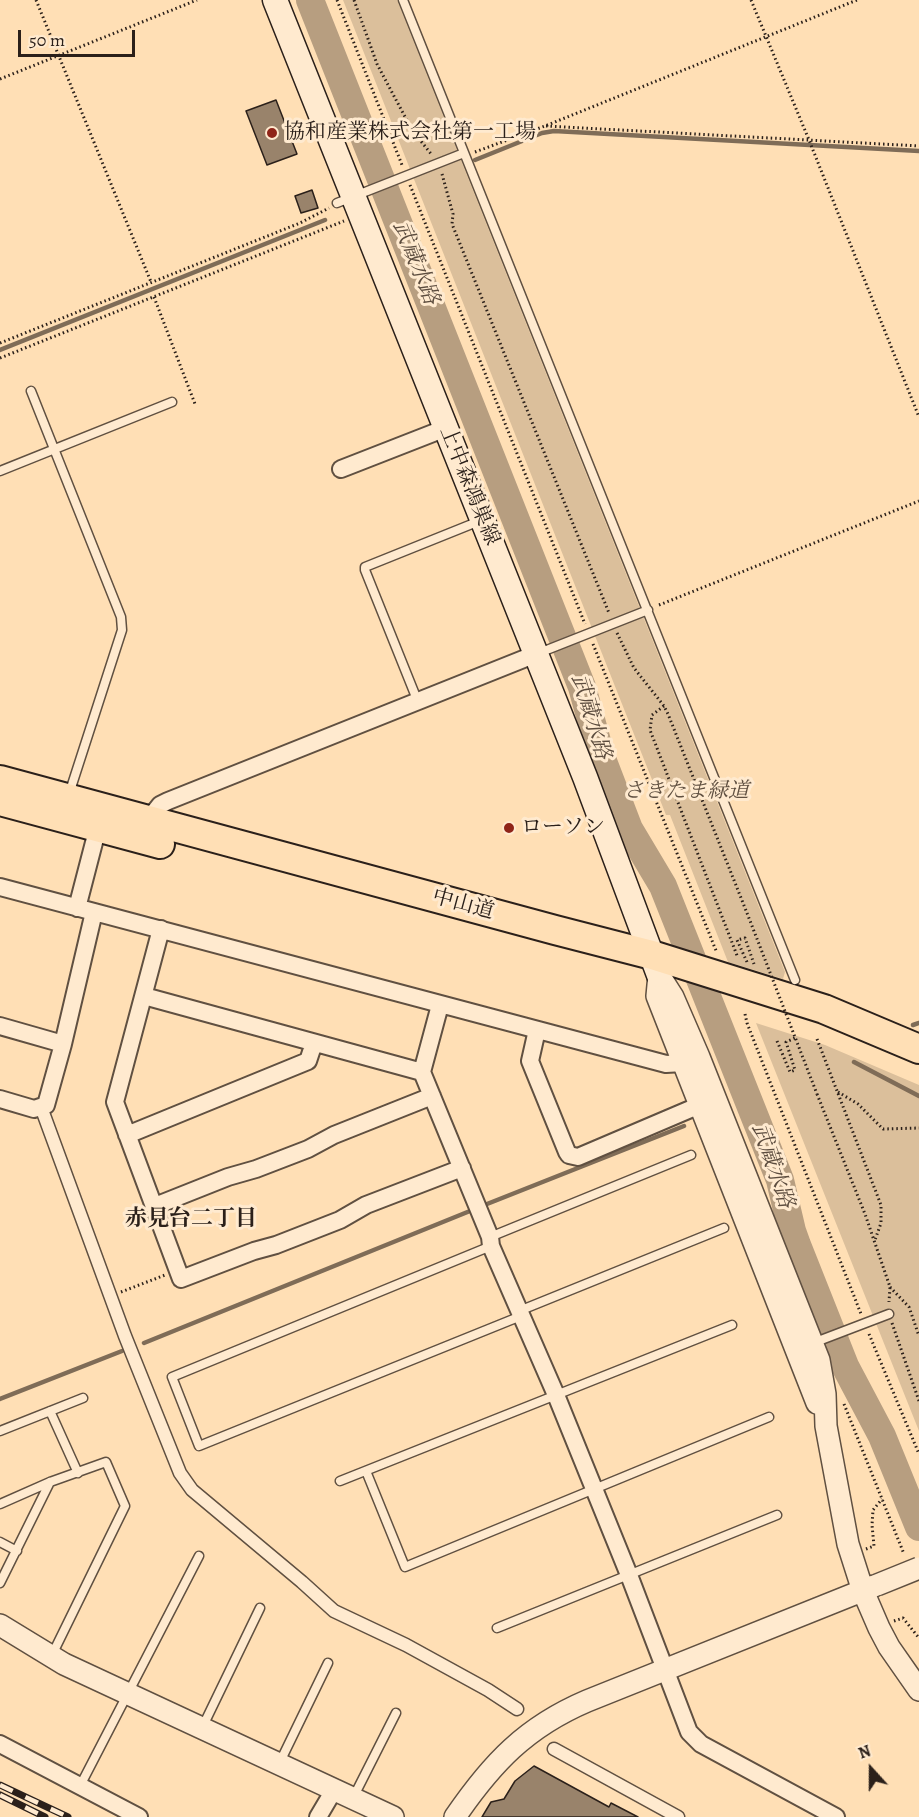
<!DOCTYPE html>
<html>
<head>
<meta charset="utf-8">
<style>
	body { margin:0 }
	#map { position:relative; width:919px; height:1817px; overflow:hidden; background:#ffdfb5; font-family:Alegreya,serif }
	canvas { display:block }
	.north { position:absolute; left:841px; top:1739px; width:60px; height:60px; -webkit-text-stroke:4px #ffeacf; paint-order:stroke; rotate:339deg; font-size:16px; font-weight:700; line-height:24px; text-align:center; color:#2b201a }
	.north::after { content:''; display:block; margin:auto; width:21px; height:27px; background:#2b201a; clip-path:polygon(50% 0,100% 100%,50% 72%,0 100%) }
	.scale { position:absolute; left:18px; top:30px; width:117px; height:27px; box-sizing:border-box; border:3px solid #2b201a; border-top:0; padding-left:8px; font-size:18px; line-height:21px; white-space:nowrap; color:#2b201a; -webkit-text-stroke:4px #ffeacf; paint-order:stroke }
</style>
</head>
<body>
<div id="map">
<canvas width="919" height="1817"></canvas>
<div class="north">N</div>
<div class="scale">50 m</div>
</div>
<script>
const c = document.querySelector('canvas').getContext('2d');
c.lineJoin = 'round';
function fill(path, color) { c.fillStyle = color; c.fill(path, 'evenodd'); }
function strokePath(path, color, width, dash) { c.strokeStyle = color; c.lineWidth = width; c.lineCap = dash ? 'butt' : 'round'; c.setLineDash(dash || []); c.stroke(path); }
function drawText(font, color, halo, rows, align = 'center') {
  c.font = font + ' Alegreya,"Noto Serif JP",serif'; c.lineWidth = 6; c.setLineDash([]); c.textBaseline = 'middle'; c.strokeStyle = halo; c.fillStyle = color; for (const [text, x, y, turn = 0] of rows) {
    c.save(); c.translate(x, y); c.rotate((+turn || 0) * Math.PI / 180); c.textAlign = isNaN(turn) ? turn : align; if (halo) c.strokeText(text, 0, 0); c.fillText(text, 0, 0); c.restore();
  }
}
fill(new Path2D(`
	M343,0H397L785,972L783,979L728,962L670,815H666Z
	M756,1023L825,1045L919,1085V1431Z`), '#dbbf9b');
strokePath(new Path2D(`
	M475,160L542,133L554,131L919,151
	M0,350L325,220
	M913,1025L919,1023
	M854,1062L919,1096
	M487,1204L684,1126
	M144,1343L470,1211
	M0,1399L122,1351`), '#7f6c57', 4.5);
strokePath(new Path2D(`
	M310,0L582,687L601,756L629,829L663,886L780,1180L792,1231L797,1245L845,1366L882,1436L919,1527`), '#b79e80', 28);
const building = new Path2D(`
	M276,100L297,154L267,165L246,111Z
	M312,190L318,208L301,213L295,196Z
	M534,1766L609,1807L611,1803L638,1817H482L491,1802L504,1799L515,1781Z`);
fill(building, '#99836b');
strokePath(building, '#2b201a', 1.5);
const service = new Path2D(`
	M403,0L795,980
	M337,203L464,153
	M31,391L121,617L122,630L69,794
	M0,471L172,402
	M539,653L648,610
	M418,702L365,570V567L482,520
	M490,1237L691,1155
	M491,1246L172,1377L199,1446L521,1316
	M519,1311L724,1228
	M813,1343L889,1314
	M50,1411L78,1473
	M0,1431L83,1398
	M366,1471L405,1567L769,1417
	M340,1481L732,1325
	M0,1504L50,1482L106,1462L125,1506L51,1657
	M0,1542L17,1551
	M0,1583L50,1482
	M497,1628L777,1515
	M202,1728L260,1608
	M279,1764L328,1663
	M80,1786L199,1556
	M353,1798L396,1713`);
const pedestrian = new Path2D(`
	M41,1107L125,1336L180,1473L192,1490L302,1582L334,1611L406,1645L488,1690L517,1709
	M554,1749L678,1817`);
const minor = new Path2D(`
	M341,469L446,428
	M148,820L160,805L168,801L536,654
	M0,887L666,1064L683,1063L695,1059
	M77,908L98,827
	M161,929L115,1102L181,1279L254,1251L276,1245L340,1220L366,1205L462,1168
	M144,996L422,1072
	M440,1005L422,1072L490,1237L491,1246L556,1395L629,1575L689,1732L701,1744L836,1817
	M0,1026L63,1044
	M537,1030L530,1061L567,1152L569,1155L578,1157L700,1105
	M0,1099L34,1109L46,1105L63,1044L94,912
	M127,1135L308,1061L314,1043
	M155,1206L228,1177L256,1169L308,1149L334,1135L432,1096
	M0,1744L139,1817
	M318,1817L334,1790`);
const tertiary = new Path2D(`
	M659,975L673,997L699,1057L819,1360L825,1394L826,1426L848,1544L863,1591L879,1628L889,1647L919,1690
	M659,975L657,996L817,1403
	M0,1625L64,1664L393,1817
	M455,1817C492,1763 526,1727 587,1701L874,1586`);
const secondary = new Path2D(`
	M275,0L585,777L659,975`);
const trunk = new Path2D(`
	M0,780L555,930L652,955L824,1009L919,1049
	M0,801L160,844`);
strokePath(service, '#605041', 11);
strokePath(pedestrian, '#605041', 15);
strokePath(minor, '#605041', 20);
strokePath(tertiary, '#605041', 24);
strokePath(secondary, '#2b201a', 27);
strokePath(trunk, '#2b201a', 32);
strokePath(new Path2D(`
	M36,0L151,282
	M337,0L402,165
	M354,0L377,64L412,130L432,155
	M751,0L809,140L919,417
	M0,79L197,0
	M546,126L919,146
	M475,152L545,126L857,0
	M442,174L453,214L452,224L609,613
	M410,185L585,624
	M154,297L195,404
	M0,343L300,223L329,208
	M0,358L344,221
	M659,605L919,501
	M617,633L634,668L664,706L668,714L747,913
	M593,644L717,953
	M664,706L652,715L650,730L738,958
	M747,962L737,940L745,938L754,964
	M745,1014L747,1023L861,1314
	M817,1039L881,1205V1223L875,1240
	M777,1041L790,1072L795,1070L786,1042L795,1038
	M838,1092L858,1104L883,1129L919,1128
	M817,1094L865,1214L890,1287L889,1302
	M890,1287L909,1307L919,1336
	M121,1292L165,1275
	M892,1323L919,1401
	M869,1334L919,1454
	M844,1404L904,1554
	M866,1549L874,1546L872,1525L873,1510L882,1499
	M894,1621L903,1618L919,1638`), '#2b201a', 3, [1.5, 3]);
strokePath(service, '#ffeacf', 8);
strokePath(pedestrian, '#ffeacf', 12);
strokePath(minor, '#ffeacf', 16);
strokePath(tertiary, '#ffeacf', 21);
strokePath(secondary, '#ffeacf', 24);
strokePath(trunk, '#ffdfb5', 28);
const rail = new Path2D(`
	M0,1785L68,1817
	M0,1795L45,1817`);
strokePath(rail, '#2b201a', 7);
strokePath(rail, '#ffeacf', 4.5, [14]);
const tertiaryBridge = new Path2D(`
	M877,1585L919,1568`);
strokePath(tertiaryBridge, '#605041', 24, []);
strokePath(new Path2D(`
	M747,913L817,1094`), '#2b201a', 3, [1.5, 3]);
strokePath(tertiaryBridge, '#ffeacf', 21);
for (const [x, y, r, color] of [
	[272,133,6,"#8f2418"],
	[509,828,6,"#8f2418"]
]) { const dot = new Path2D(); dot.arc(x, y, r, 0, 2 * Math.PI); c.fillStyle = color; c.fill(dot); strokePath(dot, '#ffeacf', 2); }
drawText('21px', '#2b201a', '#ffeacf', [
	["協和産業株式会社第一工場",284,133],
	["ローソン",521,828]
], 'left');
drawText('21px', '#2b201a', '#ffeacf', [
	["上中森鴻巣線",469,486,68],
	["中山道",463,905,15]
]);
drawText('italic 21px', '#605041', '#ffeacf', [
	["さきたま緑道",686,792]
]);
drawText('italic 22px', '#5c4c3e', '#ffeacf', [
	["武蔵水路",415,263,68],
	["武蔵水路",590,717,73],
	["武蔵水路",772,1166,71]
]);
drawText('bold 22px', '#2b201a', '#ffeacf', [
	["赤見台二丁目",191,1220]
]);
</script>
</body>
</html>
